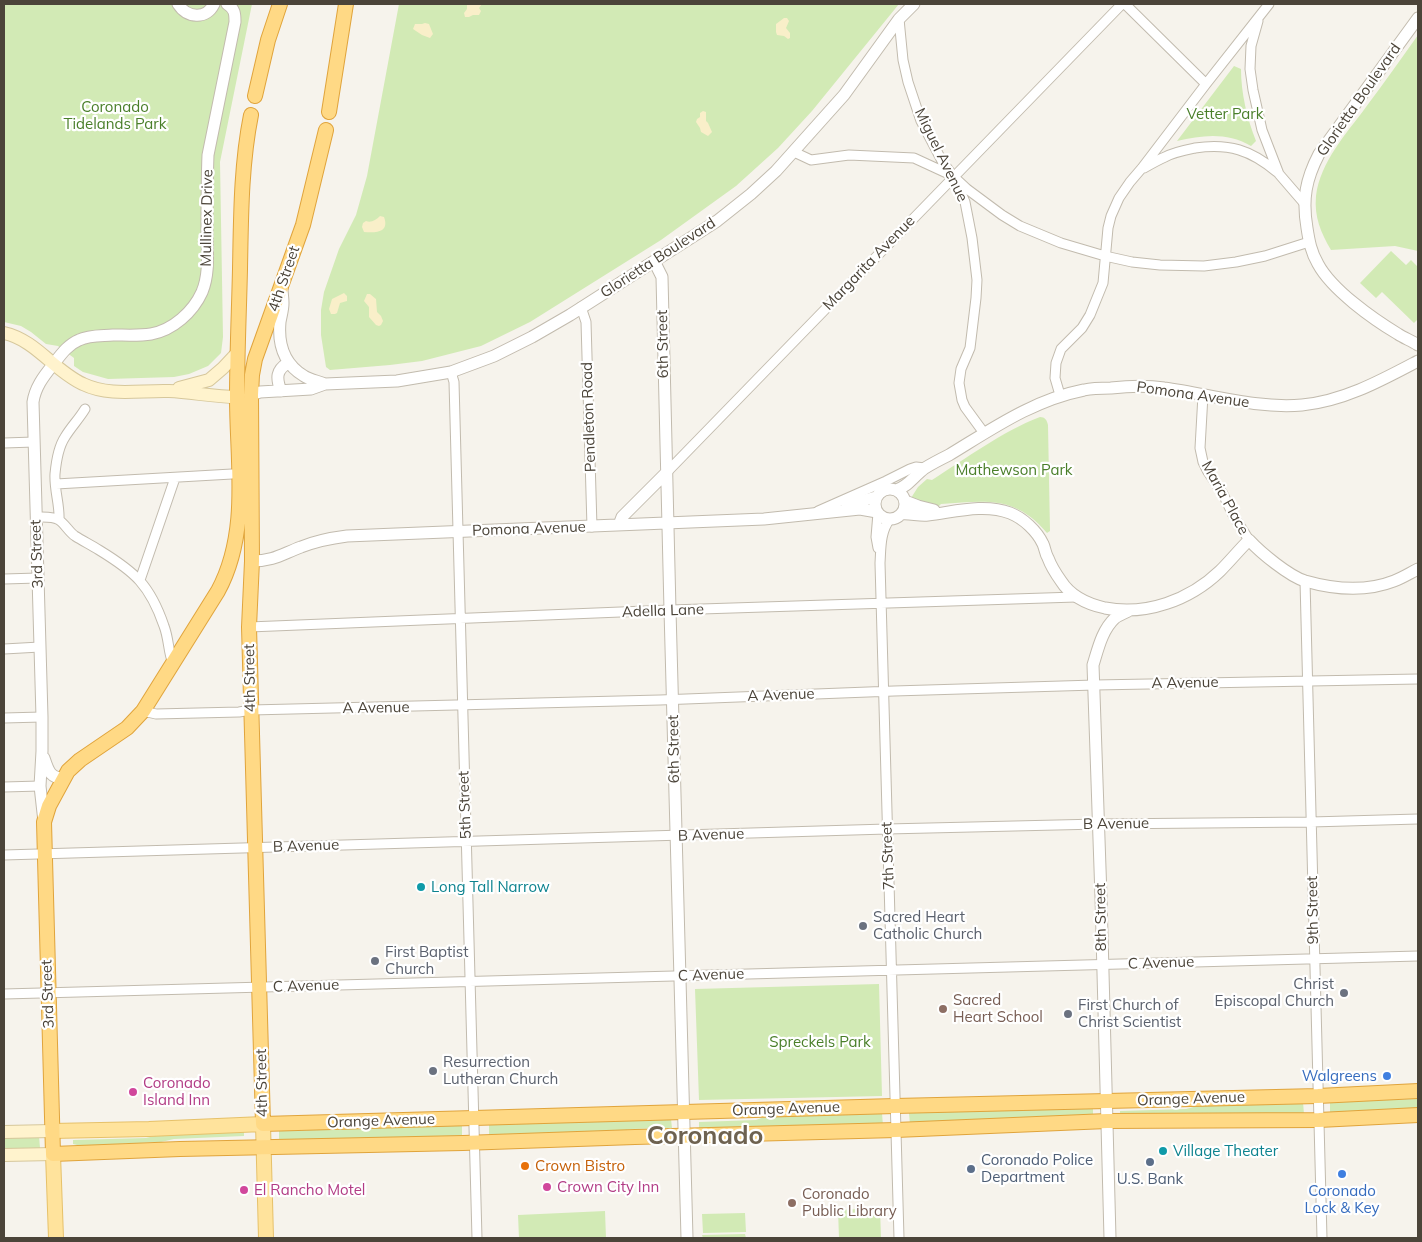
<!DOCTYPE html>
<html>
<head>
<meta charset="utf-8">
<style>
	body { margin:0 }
	#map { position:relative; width:1422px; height:1242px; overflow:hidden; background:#f6f3ec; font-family:Mulish,sans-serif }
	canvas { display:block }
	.frame { position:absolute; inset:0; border:5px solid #4b4439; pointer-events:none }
</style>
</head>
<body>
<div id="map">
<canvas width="1422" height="1242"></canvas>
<div class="frame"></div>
</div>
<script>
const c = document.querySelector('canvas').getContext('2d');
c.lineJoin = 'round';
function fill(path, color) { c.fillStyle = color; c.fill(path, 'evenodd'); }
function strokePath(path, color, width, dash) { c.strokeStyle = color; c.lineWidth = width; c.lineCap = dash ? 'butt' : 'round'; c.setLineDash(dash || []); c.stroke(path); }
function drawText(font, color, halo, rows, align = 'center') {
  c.font = font + ' Mulish,sans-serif'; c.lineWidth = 4.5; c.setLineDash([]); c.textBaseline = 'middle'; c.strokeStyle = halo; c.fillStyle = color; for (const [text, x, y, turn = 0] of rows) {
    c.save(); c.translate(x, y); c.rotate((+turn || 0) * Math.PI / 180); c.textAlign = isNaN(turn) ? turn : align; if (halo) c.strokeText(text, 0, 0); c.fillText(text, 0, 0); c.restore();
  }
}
fill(new Path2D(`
	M4,4H252L220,162L223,337L221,353L208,366L189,374L174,377L108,379L83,372L74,366V358L58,346L46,344L31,332L21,326L4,322Z
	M399,4H899L812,111L778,148L736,186L661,240L530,322L481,346L422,361L390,365L330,370L326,367L321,335V310L324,292L339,249L356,215L367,176Z
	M1418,35V251L1395,246L1331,250C1321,233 1314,217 1316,196C1320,162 1347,133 1366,107C1384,83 1401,59 1418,35Z
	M1234,66L1241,69C1241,93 1247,118 1256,141L1251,146C1227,132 1203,135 1177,141Z
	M1391,251L1406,265L1411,260L1418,267V319L1414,323L1382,292L1376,298L1360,283Z
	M1040,417C1045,417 1047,420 1048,425L1050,531L1047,533C1015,495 986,501 941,504L938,507L911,498L918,487L927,479L932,480C965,459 1003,431 1040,417Z
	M879,984L882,1096L699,1100L695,989Z
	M1418,1099V1111L1330,1113V1101Z
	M1303,1102L1304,1114L1120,1119V1111L1186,1109L1201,1105Z
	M1093,1107V1116L910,1125L909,1113Z
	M882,1113L883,1126L699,1131V1122L756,1120L764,1117Z
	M671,1119L672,1128L631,1129L620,1132L489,1136V1125Z
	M462,1125V1137L279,1141V1131Z
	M244,1131V1136L174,1139L161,1142L120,1144L103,1147L89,1148L73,1144V1140L146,1138L167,1133Z
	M39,1136L40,1148L4,1149V1138Z
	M880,1208L881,1238H839L838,1210Z
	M605,1211L606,1238H519L518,1215Z
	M745,1213L746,1232L703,1233L702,1214Z
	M745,1234L746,1238H703L702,1235Z`), '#d2eab5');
fill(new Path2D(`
	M467,4H482L479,8L481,11L479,15H473L469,17H465L464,13L467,9Z
	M784,18H787L789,21L786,28L790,33V38L788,39L784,36L777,35L776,32V24Z
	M425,23L429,24L433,34L430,38L422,35L413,29L415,24H422Z
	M703,111L706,112V121L708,123L712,132L708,136L701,132L700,128L696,122L697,119L700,117V113Z
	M380,216L384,217C390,233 375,233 364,232L362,227L363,223L366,221C371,223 376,220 380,216Z
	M344,293L347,296V301L340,303L337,313L335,314H331L329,309L332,299Z
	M367,294H370L376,299L377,312L381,316L383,321L381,325L379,326L376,325L369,317V307L364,301Z`), '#f9efc9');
const minor = new Path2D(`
	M1125,4L1206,84
	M899,19L903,60L908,82L921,121L942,161L953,176L965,202L972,238L977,280L976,298L970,348L961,369L959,383L962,400L965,407L984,433
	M1258,21L1251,46L1250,69L1253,90L1262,130L1279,174L1304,203
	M794,152L811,160L849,155L914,158L953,176L967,189L1002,215L1020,226L1061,243L1105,256L1132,262L1160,265L1204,266L1236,262L1265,256L1309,242
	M1144,168C1151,164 1158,160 1165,157C1174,152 1185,150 1195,148C1229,143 1251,150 1277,172
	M581,307L586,322L592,527
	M451,372L454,382L477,1238
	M1060,395L1055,378L1056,363L1061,349L1082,328L1090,315L1103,283L1108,228L1111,216L1119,198L1130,182L1142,168L1206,84L1269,4
	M1203,395L1200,448L1203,462L1208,472L1223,494L1233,515L1249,540
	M4,443L34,442
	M667,472L1122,4
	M56,484L232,474
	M818,511L886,481L910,469L916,467L925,468
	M36,517C43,517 53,516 59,520C65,524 69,532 75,536C83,541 91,545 99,550C135,572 150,585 164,626C169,639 168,651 173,664
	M890,519C880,532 881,548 880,563L899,1238
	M59,520C60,505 54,490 55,474C56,463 59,446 65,437C71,427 79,419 85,409
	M878,548L876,537L878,513
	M4,579L38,578
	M140,580L175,478
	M1305,581L1322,1238
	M249,627L670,610L1076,597
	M4,649L40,647
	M143,711L156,714L239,712L251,710L660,700L894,691L1095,685L1418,679
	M4,718L42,717
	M4,787L40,786
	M4,855L887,829L1099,824L1311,822L1418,819
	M4,994L1418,956`);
const tertiary = new Path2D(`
	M178,4C187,18 206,20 214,4
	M1418,18L1319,154C1306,179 1302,199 1307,228C1309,241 1311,252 1318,264C1332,290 1373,319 1398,334C1404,338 1412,341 1418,345
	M654,261L662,277L670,610L687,1238
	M282,288C282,293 283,298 283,303C283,310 281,316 280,322C278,344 284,364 304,376C310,380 318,381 325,384
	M281,391C276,378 276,370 288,363
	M251,395L260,392L311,389L325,384L397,381L451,372L494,356L532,337L570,315L717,221L751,194L776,171L844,95L899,19L914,4
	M875 504a15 15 0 1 1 30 0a15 15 0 1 1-30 0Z
	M896,490C908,487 915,475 925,468C933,463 941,459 949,455C992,429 1033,400 1084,390C1093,388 1102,388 1111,388C1128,386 1146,385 1164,388C1209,394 1256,409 1302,405C1344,401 1382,380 1418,361
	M905,501L918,506L934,510
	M847,505L876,497
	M901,514C910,513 919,516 928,515C954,512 984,503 1010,513C1023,518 1037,531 1043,544C1045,548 1045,553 1048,558C1051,566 1056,574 1061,581C1071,597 1087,604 1105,608C1146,616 1190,600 1220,571C1230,561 1239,550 1249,540C1261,553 1289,576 1305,581C1333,589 1366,592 1394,581C1402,578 1410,573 1418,569
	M619,525L622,517L667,472
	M252,561C274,561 282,554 301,547C316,541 331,538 347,536L764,519L860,509L877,512
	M44,758C48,770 50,779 65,778
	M44,822L40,786L42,751V717L33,402C35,388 43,377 52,366C60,356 67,345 79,340C89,335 102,336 113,335C125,335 139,336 151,334C173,330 193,312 202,292C210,273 207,251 207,231C207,206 207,180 208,155L235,22C235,14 235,9 227,4
	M1110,1238L1101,897L1093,665C1098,649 1102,630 1115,618C1119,615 1125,613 1130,610`);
const secondary = new Path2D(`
	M4,333C36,340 54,371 83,384C110,397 140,390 169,391C192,392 214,397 237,397
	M179,388L209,380L223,368L238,352
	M4,1132L52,1131
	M4,1155L53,1154`);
const primary = new Path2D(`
	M52,1131L149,1129L263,1124L266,1238
	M53,1154L56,1238`);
const trunk = new Path2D(`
	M255,96L268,40L280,4
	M329,112L346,4
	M251,115C241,165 241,217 240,269C239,312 237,355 237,398C237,462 250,532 218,591L143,711L127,728L80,760L68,771L49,806L44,822L53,1154L180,1149L463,1143L635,1137L896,1130L1107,1121L1319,1120L1418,1115
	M326,130L303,225L255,359L252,375L251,395L252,561L249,627L263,1124L895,1106L1318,1096L1418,1091`);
strokePath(minor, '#c2bbae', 11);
strokePath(tertiary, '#c2bbae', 13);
strokePath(secondary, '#d6c79b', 14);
strokePath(primary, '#e6c16a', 16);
strokePath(trunk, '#e0a43c', 16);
strokePath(minor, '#fff', 9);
strokePath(tertiary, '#fff', 11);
strokePath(secondary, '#fff3cd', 12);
strokePath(primary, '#ffe39c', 14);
strokePath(trunk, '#ffd985', 14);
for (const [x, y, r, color] of [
	[421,887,5,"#0f9aa8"],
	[863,926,5,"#6b7280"],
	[375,961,5,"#6b7280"],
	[1344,993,5,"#6b7280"],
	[943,1009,5,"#8d6e63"],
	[1068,1014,5,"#6b7280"],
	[433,1071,5,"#6b7280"],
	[1387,1076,5,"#3f7fe0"],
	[133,1092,5,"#d1479c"],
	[1163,1151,5,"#0f9aa8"],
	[1150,1162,5,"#5c6f8a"],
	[525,1166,5,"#e8710a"],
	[971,1169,5,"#5c6f8a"],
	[1342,1174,5,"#3f7fe0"],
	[547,1187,5,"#d1479c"],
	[244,1190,5,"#d1479c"],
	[792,1203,5,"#8d6e63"]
]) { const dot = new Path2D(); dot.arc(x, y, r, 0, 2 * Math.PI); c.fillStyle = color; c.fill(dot); strokePath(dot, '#fff', 2); }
drawText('15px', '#4b4439', '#fff', [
	["Glorietta Boulevard",1359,100,-55],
	["Miguel Avenue",941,155,64],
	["Mullinex Drive",207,218,-89],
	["Glorietta Boulevard",658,258,-33],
	["Margarita Avenue",869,263,-46],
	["4th Street",284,279,-71],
	["6th Street",663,344,-91],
	["Pomona Avenue",1193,395,8],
	["Pendleton Road",589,417,-92],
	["Maria Place",1225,498,61],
	["Pomona Avenue",529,529,-2],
	["3rd Street",37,554,-92],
	["Adella Lane",663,611,-2],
	["4th Street",250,678,-91],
	["A Avenue",1185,683,-1],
	["A Avenue",781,695,-2],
	["A Avenue",376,708,-1],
	["6th Street",674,749,-91],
	["5th Street",465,805,-92],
	["B Avenue",1116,824,-1],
	["B Avenue",711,835,-2],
	["B Avenue",306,846,-2],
	["7th Street",888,856,-92],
	["9th Street",1313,910,-91],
	["8th Street",1101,917,-91],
	["C Avenue",1161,963,-2],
	["C Avenue",711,975,-2],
	["C Avenue",306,986,-2],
	["3rd Street",48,994,-92],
	["4th Street",262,1083,-91],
	["Orange Avenue",1191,1099,-2],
	["Orange Avenue",786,1109,-2],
	["Orange Avenue",381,1121,-2]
]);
drawText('15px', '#4a7f2a', '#fff', [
	["Coronado",115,107],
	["Tidelands Park",115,124],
	["Vetter Park",1225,114],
	["Mathewson Park",1014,470],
	["Spreckels Park",820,1042]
]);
drawText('15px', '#0d838f', '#fff', [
	["Long Tall Narrow",431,887],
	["Village Theater",1173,1151]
], 'left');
drawText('15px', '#5b616d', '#fff', [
	["Sacred Heart",873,917],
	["Catholic Church",873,934],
	["First Baptist",385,952],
	["Church",385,969],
	["Christ",1334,984,"right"],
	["Episcopal Church",1334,1001,"right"],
	["First Church of",1078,1005],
	["Christ Scientist",1078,1022],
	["Resurrection",443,1062],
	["Lutheran Church",443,1079]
], 'left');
drawText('15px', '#785e54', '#fff', [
	["Sacred",953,1000],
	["Heart School",953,1017],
	["Coronado",802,1194],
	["Public Library",802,1211]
], 'left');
drawText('15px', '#366cbe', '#fff', [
	["Walgreens",1377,1076],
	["Coronado",1342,1191,"center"],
	["Lock & Key",1342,1208,"center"]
], 'right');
drawText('15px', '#b23c85', '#fff', [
	["Coronado",143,1083],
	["Island Inn",143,1100],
	["Crown City Inn",557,1187],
	["El Rancho Motel",254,1190]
], 'left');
drawText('15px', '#4e5e75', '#fff', [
	["Coronado Police",981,1160],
	["Department",981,1177],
	["U.S. Bank",1150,1179,"center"]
], 'left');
drawText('15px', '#c56008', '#fff', [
	["Crown Bistro",535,1166]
], 'left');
drawText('bold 25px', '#6e6250', '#fff', [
	["Coronado",705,1136]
]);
</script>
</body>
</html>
